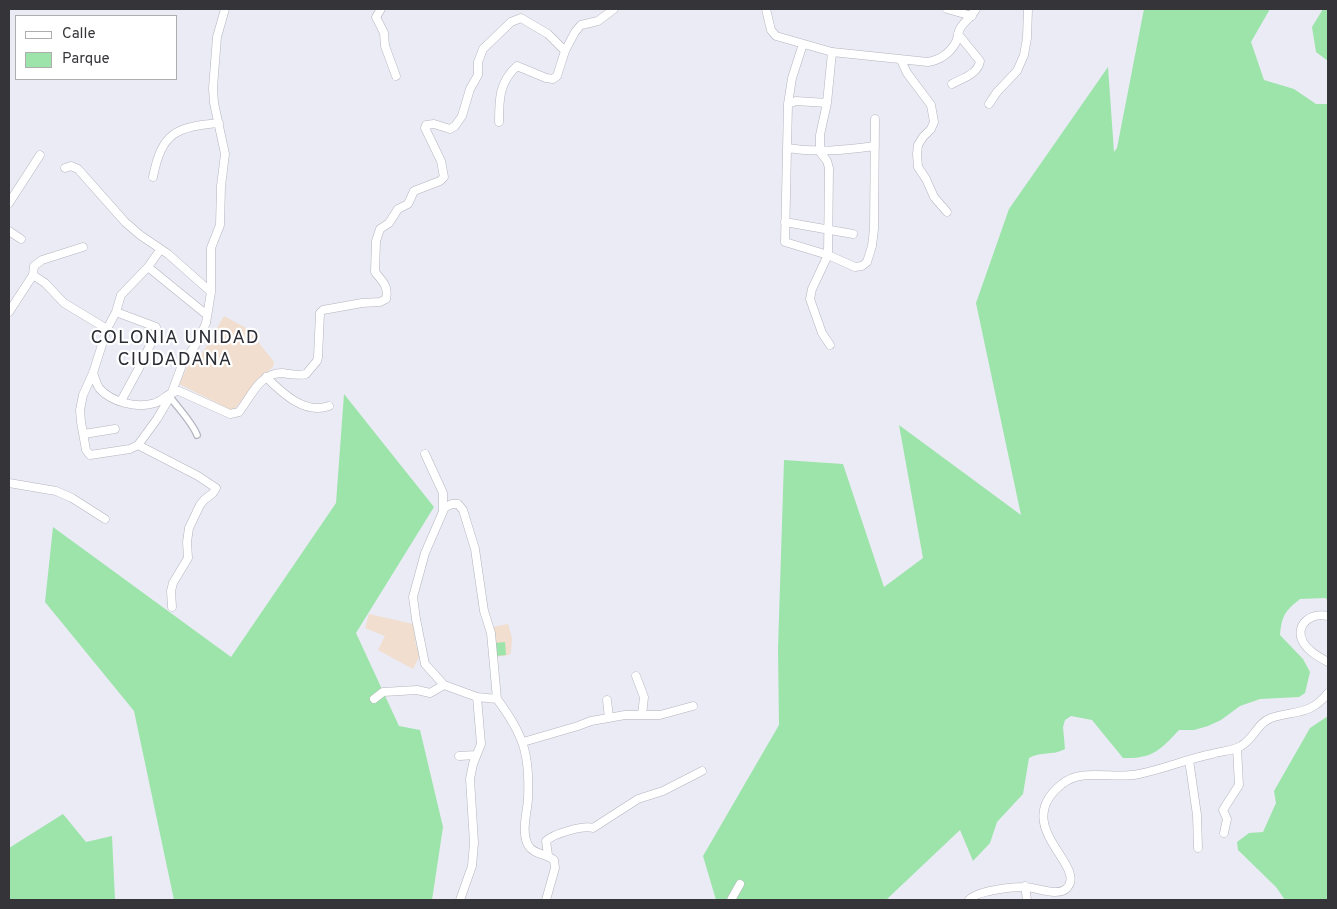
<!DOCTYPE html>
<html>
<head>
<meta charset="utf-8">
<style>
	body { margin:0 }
	#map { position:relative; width:1337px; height:909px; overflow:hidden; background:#eaebf5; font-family:Overpass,sans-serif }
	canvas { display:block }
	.frame { position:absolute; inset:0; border:10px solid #353539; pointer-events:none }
	.legend { position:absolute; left:15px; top:15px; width:162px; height:65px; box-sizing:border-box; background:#fff; border:1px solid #aeaeb0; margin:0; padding:6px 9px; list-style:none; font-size:15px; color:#353539 }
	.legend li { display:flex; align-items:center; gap:10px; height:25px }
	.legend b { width:25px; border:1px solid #aeaeb0 }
</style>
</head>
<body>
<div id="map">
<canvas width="1337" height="909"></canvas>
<div class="frame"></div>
<ul class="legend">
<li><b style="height:6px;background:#fff"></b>Calle</li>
<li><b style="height:14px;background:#9de4aa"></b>Parque</li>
</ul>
</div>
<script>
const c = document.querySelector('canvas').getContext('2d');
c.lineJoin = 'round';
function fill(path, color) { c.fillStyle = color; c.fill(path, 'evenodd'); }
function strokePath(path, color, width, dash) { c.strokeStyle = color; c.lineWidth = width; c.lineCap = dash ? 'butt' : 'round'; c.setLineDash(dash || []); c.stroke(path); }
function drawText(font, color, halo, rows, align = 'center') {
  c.font = font + ' Overpass,sans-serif'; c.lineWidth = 4.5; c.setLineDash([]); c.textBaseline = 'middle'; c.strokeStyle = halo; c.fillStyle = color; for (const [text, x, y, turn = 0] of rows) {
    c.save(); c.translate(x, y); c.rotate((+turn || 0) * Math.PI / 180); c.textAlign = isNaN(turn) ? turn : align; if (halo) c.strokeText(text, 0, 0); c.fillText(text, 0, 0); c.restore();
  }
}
fill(new Path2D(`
	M224,316L248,329L274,362L273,367L258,380L233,411L179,384L192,357L199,359Z
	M369,614L413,624L416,646L421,653L413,669L378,650L385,636L365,628Z
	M508,624L512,638L511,652L509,655L495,657L493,627Z`), '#f1dece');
fill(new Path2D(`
	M1144,9H1270L1251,42L1264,80L1294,89L1316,104H1328V600L1325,598L1300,599C1285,611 1282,615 1280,635L1303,659L1310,672L1305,693L1299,697L1260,699L1240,706L1221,720L1208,726L1194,730H1179C1160,750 1153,759 1123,758L1092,720L1071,716L1065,720L1063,727L1065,749C1053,756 1040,751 1029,758L1023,794L997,822L990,843L973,861L960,830L886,900H716L703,856L779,725L778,649L784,460L843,464L884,587L923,558L899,425L1021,515L976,303L1009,209L1108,67L1114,152L1117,148Z
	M1323,9H1328V61L1316,52L1312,27Z
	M344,394L434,507L356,633L399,726L420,730L443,827L432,900H174L134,711L45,602L53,527L231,657L336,503Z
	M505,642L506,655L496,656L495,643Z
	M1328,716V900H1285L1276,887L1238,850L1237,842L1249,833L1263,832L1276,803L1274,791L1310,728Z
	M63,814L86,842L112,836L115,900H9V848Z`), '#9de4aa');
const pedestrian = new Path2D(`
	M170,397C179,409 192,422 197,435`);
const minor = new Path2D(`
	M381,9L376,17L384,33L385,46L396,76
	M766,9L771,30L776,36L832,52L928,62C940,60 950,53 956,42C958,37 958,31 961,27C966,20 972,16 976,9
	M947,9L972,16
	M803,44L792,78L788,104L785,242L828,255L855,267L862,266L867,262L872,246L874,229L875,119
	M901,60L907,73L931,105L934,122L931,129L923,137L918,145L917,154L918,167L926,179L934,197L947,212
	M952,84C963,78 978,74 980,61L958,34
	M788,104L796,101L827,103
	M989,104L997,92L1017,71L1024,55L1027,38L1028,9
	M499,122C499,100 499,82 517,66L546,78L553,79L557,76L565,51L575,32L581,25L598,21L614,9
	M787,148C819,153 844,150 875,146
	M65,168L71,166L78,169L125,222L140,235L168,254L211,292
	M153,177C162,132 176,127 219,123
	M9,203L40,155
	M785,222L853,234
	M9,231L21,239
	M160,250L148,267L121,295L116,312L107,329L93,373L83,395L80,410L81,422L86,450L90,455L130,449L138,445L157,419L170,397L182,365L198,341L206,323L211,292V248L220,225L221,186L225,154L214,103L213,88L217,37L225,9
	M148,267L207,315
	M33,275L34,266L42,260L83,247
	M9,312L33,275L45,283L64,303L107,329
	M116,312L156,327L157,331L139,368L121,401
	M830,345L822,333L810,299L812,289L828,255L829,168L827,161L820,152V135L827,103L832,52
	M93,373C95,378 96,383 99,388C111,402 137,409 155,403C164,400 168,392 179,391L230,414L239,412C251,397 259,373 282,373C290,374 298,376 306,374L317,361L318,357L320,313L323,310L362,303L380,302L386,299C389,286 382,281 375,272L376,241L380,229L389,223L398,209L408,204L414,191L440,181L444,177L441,161L425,128L426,125L434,124L450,129L455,126L462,116L470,89L478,75V62L483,49L511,22L521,18L548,34L565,51
	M266,377C282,393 305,415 329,406
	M84,434L115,429
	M138,445L198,476L216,488L213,493L204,500L200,505L189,528L187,542L188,558L173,583L171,591L172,607
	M425,454L443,493V511
	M9,483L56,491L72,498L105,519
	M1328,616C1311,612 1294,625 1303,642C1309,652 1319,657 1328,662
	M636,676L644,697L642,715
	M444,685L425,664L416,619L413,597L425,553L445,507L452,504H458L463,510L475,549L484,611L491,633L497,699
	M374,699L383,692L417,690L430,693L444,685L477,697L497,699
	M497,699C524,735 530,755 528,799C527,814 521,831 528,845C534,855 545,853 554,860L555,868L546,900
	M607,700L609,718
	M523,742L578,726L591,721L625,715H660L693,706
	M459,756L476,755
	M1189,760L1197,815L1198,848
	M1224,833L1227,819L1223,810L1239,785L1237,748
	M548,855L546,841C553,834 583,825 593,828L638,799L663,791L702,771
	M1025,886L1027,900
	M460,900L472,866L474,843L470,779L473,764L481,744L477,697
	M731,900L740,884
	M969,900C976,891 1011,887 1023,887C1035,886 1057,898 1067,888C1088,865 1009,826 1062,784C1082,767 1114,780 1139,774C1164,769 1187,759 1212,754C1221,751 1233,751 1241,746C1254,739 1257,723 1271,718C1294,710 1310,716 1328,693`);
strokePath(pedestrian, '#b3b4be', 8);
strokePath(minor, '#b3b4be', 9);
strokePath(pedestrian, '#fff', 5.5);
strokePath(minor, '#fff', 8);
c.letterSpacing = '1px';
drawText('19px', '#2b2c34', '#fff', [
	["COLONIA UNIDAD",175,339],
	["CIUDADANA",175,361]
]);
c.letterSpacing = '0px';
</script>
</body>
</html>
